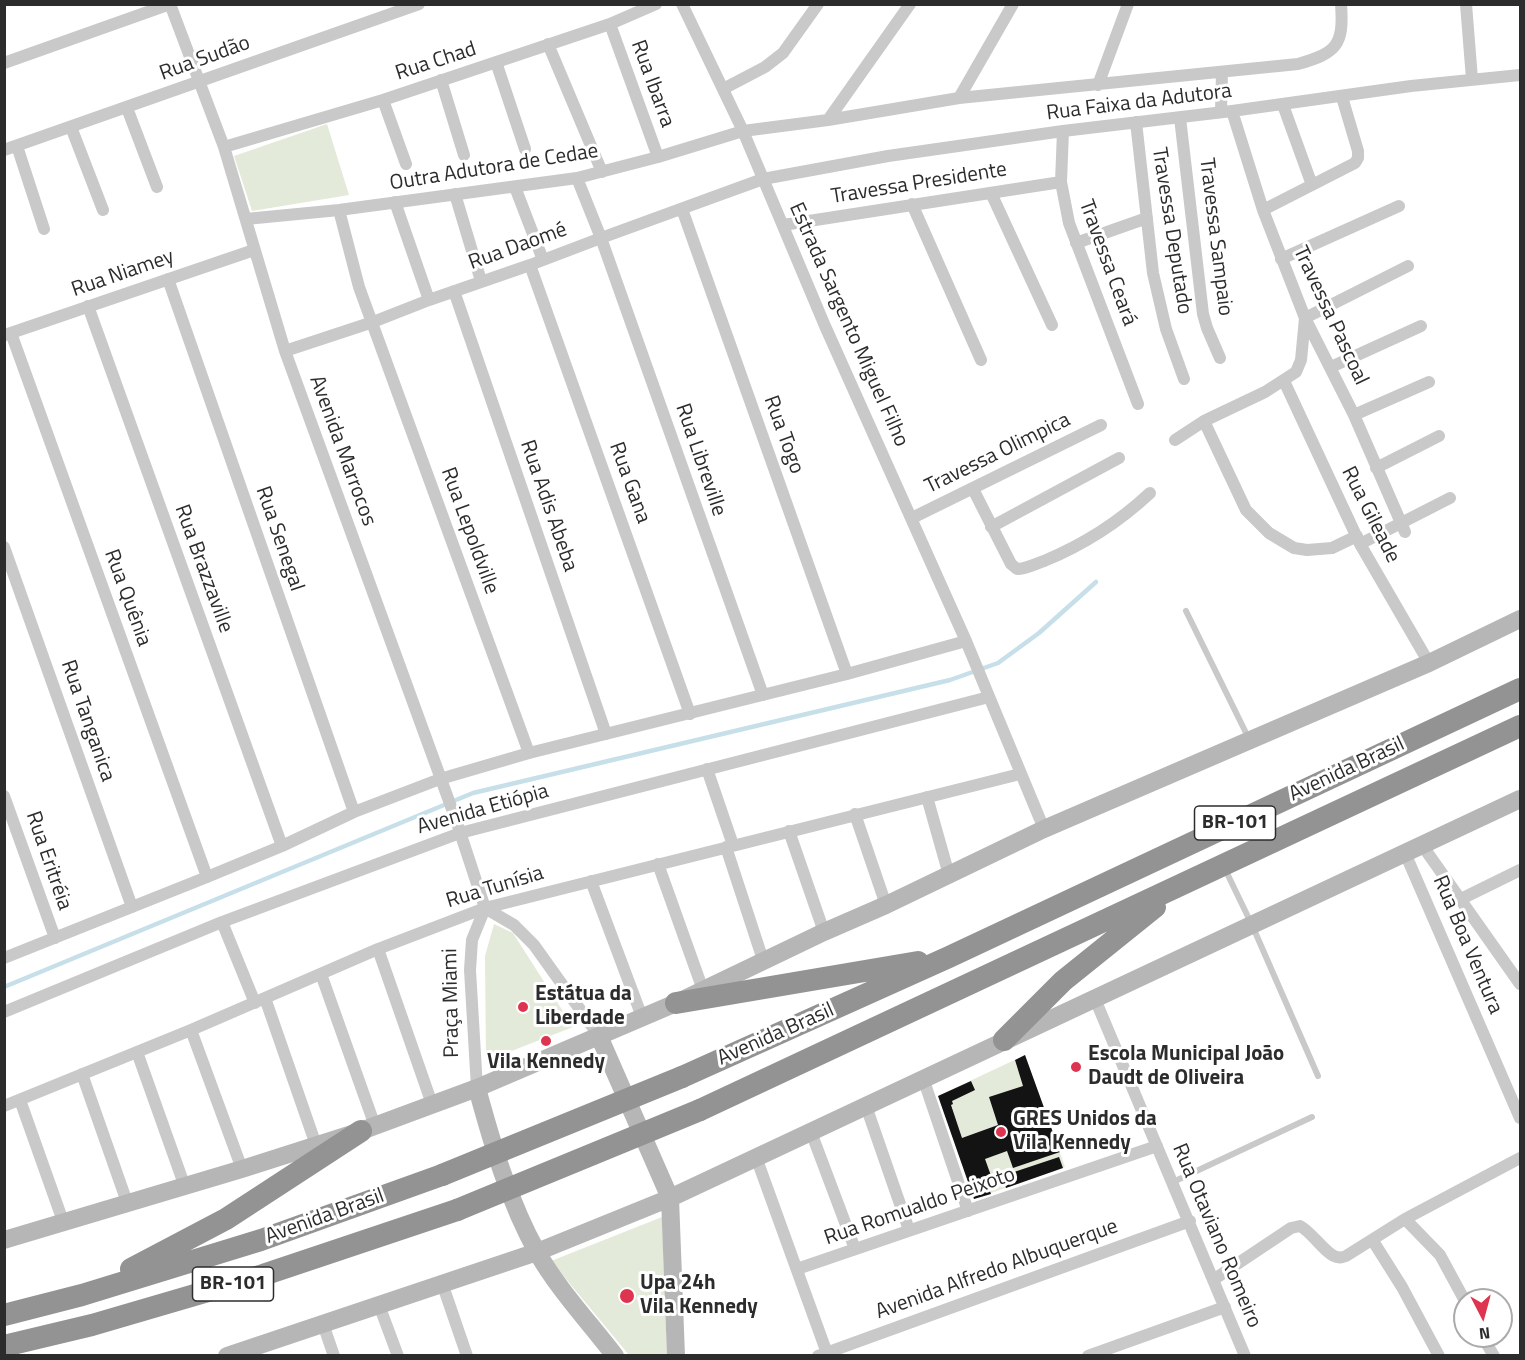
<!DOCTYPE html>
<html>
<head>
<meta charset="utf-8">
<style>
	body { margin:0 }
	#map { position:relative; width:1525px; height:1360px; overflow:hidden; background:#fff; font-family:"Titillium Web",sans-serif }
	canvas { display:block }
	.frame { position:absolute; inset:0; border:6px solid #2c2c2c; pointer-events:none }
	.north { position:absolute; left:1453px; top:1288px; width:60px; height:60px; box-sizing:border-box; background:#fff; border:2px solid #ababab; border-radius:50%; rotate:174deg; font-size:16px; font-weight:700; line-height:24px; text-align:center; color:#2c2c2c }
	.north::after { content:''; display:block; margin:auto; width:21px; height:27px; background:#de344f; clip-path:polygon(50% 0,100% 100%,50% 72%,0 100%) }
</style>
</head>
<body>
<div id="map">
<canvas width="1525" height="1360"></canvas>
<div class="frame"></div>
<div class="north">N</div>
</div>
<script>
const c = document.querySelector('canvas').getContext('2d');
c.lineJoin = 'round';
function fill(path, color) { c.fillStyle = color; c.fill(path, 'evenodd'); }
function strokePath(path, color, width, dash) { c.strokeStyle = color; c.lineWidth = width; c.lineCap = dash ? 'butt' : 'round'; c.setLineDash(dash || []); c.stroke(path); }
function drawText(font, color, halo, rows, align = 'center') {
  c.font = font + ' "Titillium Web",sans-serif'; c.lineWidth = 6; c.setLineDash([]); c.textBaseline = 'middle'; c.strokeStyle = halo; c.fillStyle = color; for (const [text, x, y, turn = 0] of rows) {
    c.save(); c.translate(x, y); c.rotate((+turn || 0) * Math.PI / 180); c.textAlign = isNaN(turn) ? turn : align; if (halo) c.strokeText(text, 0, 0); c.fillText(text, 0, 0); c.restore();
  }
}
fill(new Path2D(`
	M327,124L349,195L252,211L234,156Z
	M494,924L513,933L573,1027L486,1061L485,956Z
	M1025,1055L1065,1167L974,1199L938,1096Z
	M662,1217L667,1355H629L551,1261Z`), '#e4eada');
strokePath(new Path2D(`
	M4,987L473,793L950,680L998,663L1039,633L1096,582`), '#c7dfe9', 4.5);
fill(new Path2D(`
	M1025,1055L1060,1152L1013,1168L1007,1151L985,1159L994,1184L988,1186L991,1194L974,1199L938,1096L971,1081L975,1090L952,1101L953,1104L951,1105L962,1138L998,1125L989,1097L1023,1086L1015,1060Z
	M1059,1157L1063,1168L1006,1188L1002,1176Z`), '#131313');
strokePath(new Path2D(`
	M1186,611L1249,739
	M1225,869L1252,925L1318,1076
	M1173,1182L1312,1117`), '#c9c9c9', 6);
strokePath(new Path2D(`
	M170,4L224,147L285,351L457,823L485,908
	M682,4L743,131L825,326L966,641L1044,829
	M1466,4L1472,79
	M610,24L658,157
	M548,44L602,172
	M496,62L525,149
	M4,63L170,4
	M441,80L464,155
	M1098,85L1128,4
	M723,89L765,67L783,53L818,4
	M959,98L1013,4
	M383,100L406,164
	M1283,105L1312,185
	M127,108L157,187
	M1221,111L1222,73
	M1232,111L1263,210L1305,318L1354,415L1405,532
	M1180,118L1203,314L1207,328L1220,358
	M828,120L910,4
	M1136,122L1153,273L1166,329L1184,379
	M71,127L103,210
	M1063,131L1061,182L1069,223L1138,404
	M17,146L44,229
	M224,147L383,100L610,24L656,4
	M4,150L419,4
	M577,178L601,238L763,695
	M515,187L543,260
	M991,193L1052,325
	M455,194L481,281
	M395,202L429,300
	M912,204L981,360
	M682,209L847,674
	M339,210L359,287L529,753
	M1263,210L1355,163L1358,158V151L1342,97
	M246,219L339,210L577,178L658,157L743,131L828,120L959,98L1298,64C1337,53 1344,45 1341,4
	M783,225L1061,182
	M1076,243L1147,218
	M1281,259L1399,206
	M530,265L690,714
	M168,279L354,812
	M454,291L606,734
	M88,306L282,846
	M11,333L207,877
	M5,335L254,250
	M285,351L373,322L429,300L530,265L601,238L763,179L888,156L1063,131L1232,111L1411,86L1520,75
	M1331,367L1421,326
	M1284,381L1360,544L1429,663
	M1354,415L1429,382
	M1204,421L1246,510L1269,533L1294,548L1307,550L1332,548L1357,536
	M1175,440L1204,421L1265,392L1296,372L1301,360L1305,318L1408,266
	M1376,468L1439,436
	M973,489L1011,564L1017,569C1026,569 1035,564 1044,561C1083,545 1119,522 1150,493
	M912,518L1101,425
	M991,527L1119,458
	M1360,544L1450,498
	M4,547L132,907
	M707,769L733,845
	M4,796L55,938
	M927,797L949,875
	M855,814L886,905
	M789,831L824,932
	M1422,845L1520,984
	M726,847L763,960
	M1405,853L1520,1118
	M658,864L703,990
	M591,881L642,1017
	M1461,899L1520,870
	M485,908L514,925L534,945L599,1036
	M222,922L255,1003
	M378,949L432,1104
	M4,958L207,877L282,846L354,812L440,779L529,753L847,674L966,641
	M321,974L375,1126
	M265,998L316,1145
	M1095,999L1245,1356
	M4,1012L222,922L460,833L989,697
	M191,1030L242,1169
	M137,1052L185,1187
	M82,1074L128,1205
	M923,1078L968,1211
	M477,1088L470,970L472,940L485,908
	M20,1100L64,1224
	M4,1106L191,1030L378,949L485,908L1020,774
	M866,1106L909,1230
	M811,1132L855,1249
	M756,1157L828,1356
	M1405,1219L1440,1255L1465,1301
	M1373,1241L1402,1287L1439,1356
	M797,1269L1157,1146
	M1213,1280L1291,1228L1300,1226C1312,1232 1326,1255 1337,1257C1339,1258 1344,1257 1346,1256L1405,1219L1520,1158
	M442,1283L467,1356
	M379,1305L398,1356
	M323,1324L334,1356
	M1482,1336L1494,1356
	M818,1356L1190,1221
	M1088,1356L1225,1307`), '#c9c9c9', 12);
strokePath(new Path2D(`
	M599,1036L670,1198L676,1356
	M477,1088C492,1143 509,1202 537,1252C558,1289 589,1322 615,1356
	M4,1240L242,1169L361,1131L477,1088L676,1003L824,932L886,905L1044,829L1429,663L1520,619
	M227,1356L537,1252L670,1198L1520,799`), '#b6b6b6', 18);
strokePath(new Path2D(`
	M676,1003L918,962
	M1004,1040L1063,981L1155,907
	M682,1077L949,957L1520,689
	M700,1110L1520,726
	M131,1269L226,1219L361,1131
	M4,1315L82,1295L261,1240L442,1175
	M4,1346L92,1325L263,1275L457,1210`), '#939393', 22);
strokePath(new Path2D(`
	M442,1175L682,1077
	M457,1210L700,1110`), '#939393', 22);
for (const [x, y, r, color] of [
	[523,1007,6,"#de344f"],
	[546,1041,6,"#de344f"],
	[1076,1067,6,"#de344f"],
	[1001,1132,6,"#de344f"],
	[627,1296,8,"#de344f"]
]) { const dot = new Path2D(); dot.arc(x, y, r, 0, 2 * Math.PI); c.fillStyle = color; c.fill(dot); strokePath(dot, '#fff', 2); }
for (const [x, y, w] of [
	[1235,823,81],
	[233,1284,81]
]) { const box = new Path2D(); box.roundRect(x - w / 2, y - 17, w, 34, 4.5); c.fillStyle = '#fff'; c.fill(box); strokePath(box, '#2c2c2c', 1.5); }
drawText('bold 20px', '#2c2c2c', null, [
	["BR-101",1235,823],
	["BR-101",233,1284]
]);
drawText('21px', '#2c2c2c', '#fff', [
	["Rua Sudão",205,59,-20],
	["Rua Chad",436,62,-18],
	["Rua Ibarra",652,84,70],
	["Rua Faixa da Adutora",1139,103,-7],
	["Outra Adutora de Cedae",494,168,-9],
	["Travessa Presidente",919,184,-9],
	["Travessa Deputado",1171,231,81],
	["Travessa Sampaio",1215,237,83],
	["Rua Daomé",518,247,-20],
	["Travessa Ceará",1107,263,70],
	["Rua Niamey",123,274,-19],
	["Travessa Pascoal",1330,316,65],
	["Estrada Sargento Miguel Filho",848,325,66],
	["Rua Togo",783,435,70],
	["Avenida Marrocos",342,451,70],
	["Travessa Olimpica",998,454,-26],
	["Rua Libreville",700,460,71],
	["Rua Gana",629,483,70],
	["Rua Adis Abeba",548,506,71],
	["Rua Gileade",1370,515,63],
	["Rua Lepoldville",469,531,70],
	["Rua Senegal",279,539,71],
	["Rua Brazzaville",203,569,70],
	["Rua Quênia",127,598,70],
	["Rua Tanganica",87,721,71],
	["Avenida Brasil",1347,770,-25],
	["Avenida Etiópia",483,810,-16],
	["Rua Eritréia",48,861,71],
	["Rua Tunísia",495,888,-17],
	["Rua Boa Ventura",1467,945,67],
	["Praça Miami",452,1003,-91],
	["Avenida Brasil",776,1035,-24],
	["Rua Romualdo Peixoto",920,1207,-19],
	["Avenida Brasil",325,1217,-20],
	["Rua Otaviano Romeiro",1216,1236,67],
	["Avenida Alfredo Albuquerque",997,1270,-20]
]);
drawText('bold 21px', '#2c2c2c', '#fff', [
	["Estátua da",535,995],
	["Liberdade",535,1019],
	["Escola Municipal João",1088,1055],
	["Daudt de Oliveira",1088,1079],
	["Vila Kennedy",546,1063,"center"],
	["GRES Unidos da",1013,1120],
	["Vila Kennedy",1013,1144],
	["Upa 24h",640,1284],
	["Vila Kennedy",640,1308]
], 'left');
</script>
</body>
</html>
